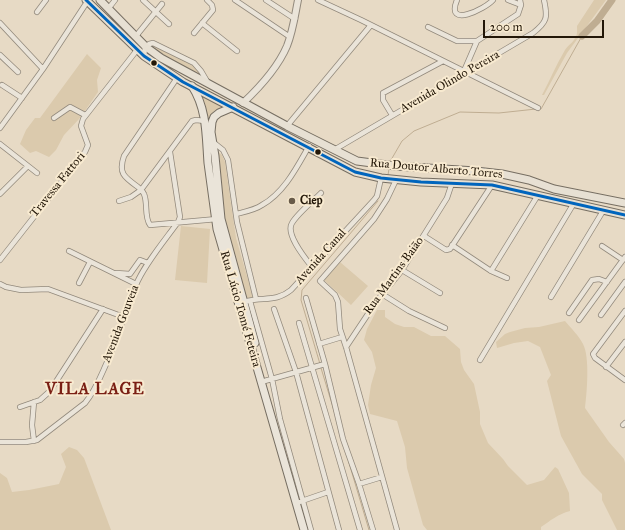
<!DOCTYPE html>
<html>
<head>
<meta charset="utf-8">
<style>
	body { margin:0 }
	#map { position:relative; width:625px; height:530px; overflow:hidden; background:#e7dac5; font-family:"IM FELL Great Primer",serif }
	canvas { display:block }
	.scale { position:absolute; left:483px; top:20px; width:121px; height:18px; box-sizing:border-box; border:2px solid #231708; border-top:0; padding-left:5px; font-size:12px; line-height:14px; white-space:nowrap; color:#231708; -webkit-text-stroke:3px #f8ead0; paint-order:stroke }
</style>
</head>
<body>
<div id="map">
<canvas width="625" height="530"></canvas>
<div class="scale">200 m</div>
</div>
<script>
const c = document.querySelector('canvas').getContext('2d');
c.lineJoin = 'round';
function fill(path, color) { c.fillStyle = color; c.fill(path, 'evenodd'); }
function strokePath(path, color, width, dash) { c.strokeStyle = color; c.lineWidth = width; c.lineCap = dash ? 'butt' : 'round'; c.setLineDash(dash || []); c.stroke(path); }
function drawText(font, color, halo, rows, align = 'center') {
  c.font = font + ' "IM FELL Great Primer",serif'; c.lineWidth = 4; c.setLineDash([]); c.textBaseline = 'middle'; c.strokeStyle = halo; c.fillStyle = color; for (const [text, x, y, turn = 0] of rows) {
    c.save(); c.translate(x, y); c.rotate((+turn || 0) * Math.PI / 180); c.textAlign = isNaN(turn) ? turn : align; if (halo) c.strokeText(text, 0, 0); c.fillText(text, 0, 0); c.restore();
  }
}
fill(new Path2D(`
	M594,0H606L567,53L544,95H542C550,80 556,65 565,50C568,45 573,43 575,38C578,34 577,30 577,26Z
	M153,46L193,65L201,74L200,76L164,57Z
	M87,54L101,68L97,80L98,92L80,118L64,135L56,150L49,157L36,151L30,153L20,144L26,130L35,118H40Z
	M199,94L223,107L214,111L207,120Z
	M217,151L222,155L225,162L236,238L253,297L246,300L223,217Z
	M181,226L210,229L207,283L175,280Z
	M340,262L368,286L351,305L324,280Z
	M377,310H385V317L395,324L404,327H414L431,336H445L460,349L461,362L464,370L474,384L480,412V424L488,443L503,459L508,466L527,485L544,480L555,467L558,469L569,493L570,511C558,514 550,521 541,527V530H427L423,525L407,468L405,447L397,421L370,414L368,405L371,385L376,368L372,352L364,340L367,329Z
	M565,321C571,328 579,336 583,344C590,357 587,392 585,408L609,442L624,459L625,463V530H617L602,500V494L582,474L561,436L547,381L551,375L540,347L528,341L514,343L497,348L496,342L505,334L510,332L525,328L539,327Z
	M69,447L77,450L84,458L111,530H0V473L7,478L12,492L29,490L59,484L66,467L61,454Z`), '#dbcaad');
strokePath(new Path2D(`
	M540,109H541L582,36
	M391,160L402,141L414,131L460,112L499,113L536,109
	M388,175L389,169
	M320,364L301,300L302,290L378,201
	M321,368L335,414
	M349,463L369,530`), '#bfad92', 1);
strokePath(new Path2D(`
	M582,36L597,21L612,0`), '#bfad92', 7);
const minor = new Path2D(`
	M143,0L169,24
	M235,0L290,37
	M266,0L295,19
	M318,0L361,20L538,108
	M457,0C445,29 485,9 493,0
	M508,0L521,5
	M108,9L115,0
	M37,12L46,0
	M0,23L43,69
	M202,23L237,51
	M428,27L457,41H477
	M194,33L213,10L212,5L207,0
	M136,36L162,4
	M0,55L18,72
	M144,56L145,48L149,44L153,43L194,63L201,71L208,83
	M464,71L477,41L518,14L521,5L520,0
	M177,78L124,156C118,173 124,177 138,187C140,189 143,191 144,194C148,203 144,217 150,225L217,219
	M2,85L22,98
	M392,115L383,100V93L443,61
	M54,118L70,107L85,115
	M287,126L371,25
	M0,128L43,69L87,2
	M213,142L223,150L228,160L237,222L256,299
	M0,144L37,173
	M334,150L533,33C547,22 548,18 544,0
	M396,180L387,199L374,219L320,281L335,295L338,302L340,329L346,347L397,530
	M0,194L28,166
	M119,201L131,197L141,190L192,121L196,120L205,121
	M236,214C244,212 255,210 262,205C284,193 297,167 309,146
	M424,236L446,250L450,249L492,185
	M452,245L491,271L507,278
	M602,246L623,260
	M69,251L136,284
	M0,260L85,152L88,145L81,126L83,119L137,50
	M312,267C305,258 285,234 292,223C298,213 313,201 321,193
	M402,270L440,293
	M491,271L538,195
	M116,273L130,274L140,260L148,263
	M79,283L90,262
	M0,284L6,287L21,290L48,289L124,317
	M382,294L409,311L445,328
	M551,297L603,211
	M306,298L325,364L343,439L359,484L373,530
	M247,301C265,297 276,302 291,290L374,200L377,196L381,178
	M250,301L272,379L280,419L311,530
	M274,309L296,372L339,530
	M625,311L593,354L595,358L625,380
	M569,313L592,280L599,279L607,282
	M601,315L625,282
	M579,320L625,257
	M299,323L360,530
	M319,344L342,337
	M346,347L376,302L402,270L447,198L452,183
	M480,360L574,203
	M606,367L625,342
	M261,382L325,364
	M20,407L40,400L50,391L103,309
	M623,425L625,423
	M34,441L32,425L34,402
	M0,442H26L37,440L85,403C96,390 101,375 108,360C118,335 126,310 136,285C144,265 165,240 178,222L180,217L170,152
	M359,484L382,477
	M296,503L328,492`);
const tertiary = new Path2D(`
	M243,103C260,87 278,67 287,46C293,31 295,15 298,0`);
const secondary = new Path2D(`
	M192,86C207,109 206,136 208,163C211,185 214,207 217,229L304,530
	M233,107L219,113L214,117L212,122L211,132L215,156L221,219L255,343`);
const primary = new Path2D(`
	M86,0L144,56L183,82L355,172L381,178L421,182L492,185L625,215
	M100,0L146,47L161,58L287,126L357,161L395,166L476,171L502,174L529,180L554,189L625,203`);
strokePath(minor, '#92897c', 6);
strokePath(tertiary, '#92897c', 8);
strokePath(secondary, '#766e62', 9);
strokePath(primary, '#766e62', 9);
strokePath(minor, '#eae4d9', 4.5);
strokePath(tertiary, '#eae4d9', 6);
strokePath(secondary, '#eae4d9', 7);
strokePath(primary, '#e7e0d3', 7);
strokePath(new Path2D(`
	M86,0L144,56L183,82L355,172L381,178L421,182L492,185L625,215`), '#0065bd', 3);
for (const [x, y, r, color] of [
	[154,63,3.5,"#231708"],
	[318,152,3.5,"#231708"],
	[292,201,4,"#685b4a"]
]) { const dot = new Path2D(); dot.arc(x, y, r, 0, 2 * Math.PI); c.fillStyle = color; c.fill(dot); strokePath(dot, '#f8ead0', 1.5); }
drawText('12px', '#231708', '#f8ead0', [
	["Avenida Olindo Pereira",450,82,-30],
	["Rua Doutor Alberto Torres",436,169,5],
	["Travessa Fattori",58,185,-51],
	["Avenida Canal",321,257,-48],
	["Rua Martins Baião",394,276,-54],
	["Rua Lúcio Tomé Feteira",240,309,74],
	["Avenida Gouveia",121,324,-69]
]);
drawText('bold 12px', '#231708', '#f8ead0', [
	["Ciep",300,201]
], 'left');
c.letterSpacing = '1px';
drawText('bold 16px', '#7a1f14', '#f8ead0', [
	["VILA LAGE",95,390]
]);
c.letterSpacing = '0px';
</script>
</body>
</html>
